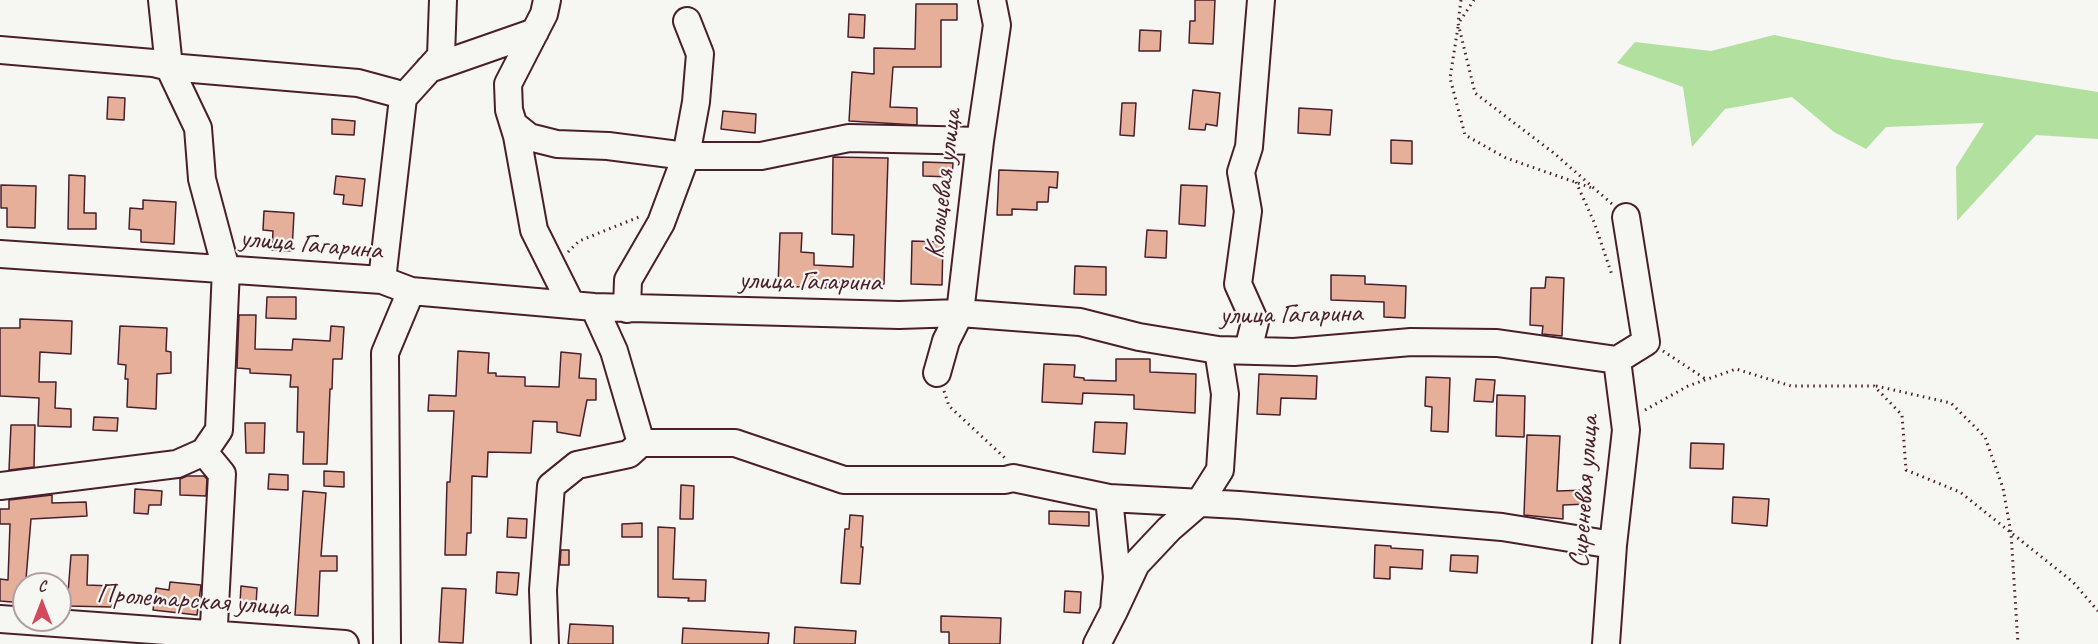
<!DOCTYPE html>
<html>
<head>
<meta charset="utf-8">
<style>
	body { margin:0 }
	#map { position:relative; width:2098px; height:644px; overflow:hidden; background:#f6f6f2; font-family:Caveat,sans-serif }
	canvas { display:block }
	.north { position:absolute; left:12px; top:572px; width:60px; height:60px; box-sizing:border-box; background:#f6f6f2; border:2px solid #b1a0a2; border-radius:50%; rotate:0deg; font-size:16px; font-weight:700; line-height:24px; text-align:center; color:#4a1f2b }
	.north::after { content:''; display:block; margin:auto; width:21px; height:27px; background:#d1495b; clip-path:polygon(50% 0,100% 100%,50% 72%,0 100%) }
</style>
</head>
<body>
<div id="map">
<canvas width="2098" height="644"></canvas>
<div class="north">С</div>
</div>
<script>
const c = document.querySelector('canvas').getContext('2d');
c.lineJoin = 'round';
function fill(path, color) { c.fillStyle = color; c.fill(path, 'evenodd'); }
function strokePath(path, color, width, dash) { c.strokeStyle = color; c.lineWidth = width; c.lineCap = dash ? 'butt' : 'round'; c.setLineDash(dash || []); c.stroke(path); }
function drawText(font, color, halo, rows, align = 'center') {
  c.font = font + ' Caveat,sans-serif'; c.lineWidth = 4.5; c.setLineDash([]); c.textBaseline = 'middle'; c.strokeStyle = halo; c.fillStyle = color; for (const [text, x, y, turn = 0] of rows) {
    c.save(); c.translate(x, y); c.rotate((+turn || 0) * Math.PI / 180); c.textAlign = isNaN(turn) ? turn : align; if (halo) c.strokeText(text, 0, 0); c.fillText(text, 0, 0); c.restore();
  }
}
fill(new Path2D(`
	M1774,35L1892,59L2098,92V139L2036,135L1957,221L1956,167L1984,123L1886,127L1866,149L1834,132L1792,97L1725,109L1692,147L1683,87L1617,63L1635,42L1711,51Z`), '#b1e09f');
const building = new Path2D(`
	M1195,0H1215L1213,44L1189,43L1190,21H1195Z
	M916,4H957V20H941V67H893L890,107L917,108V125L849,121L852,72L874,74V48L915,49Z
	M849,14L865,15L864,38L848,37Z
	M1140,30L1161,31L1160,51H1139Z
	M1193,90L1220,93L1217,126L1206,124L1205,130L1189,129Z
	M108,97L125,98L124,120L107,119Z
	M1122,103H1136L1134,136L1120,135Z
	M1299,108L1332,110L1330,135L1298,133Z
	M723,111L756,114L755,133L721,129Z
	M332,119L355,121L354,135L332,134Z
	M1391,140L1412,141V164L1391,163Z
	M833,157L888,158L884,284L827,282V288L778,286L780,233H802L801,252L814,253V265L853,267L854,235L832,234Z
	M923,162L953,163L952,177L923,176Z
	M999,170L1058,172L1057,188L1049,187L1048,202H1037V210L1012,209V215H997Z
	M69,175L85,176L84,213H96V229H68Z
	M336,176L365,179L362,206L343,204L344,195L334,194Z
	M1,185L36,186L35,228L7,227V208H1Z
	M1181,185L1207,186L1205,226L1179,224Z
	M143,200L176,202L174,244L141,242V230L129,229L130,208L143,209Z
	M264,211L294,213L292,251L272,250L273,231L263,230Z
	M1147,230L1167,231L1166,258L1145,257Z
	M912,241L943,242L942,285L911,284Z
	M1075,266L1106,267V295L1074,294Z
	M1331,275L1365,276V284L1406,286L1405,318L1384,317V302L1331,300Z
	M1546,277L1564,278L1562,336L1542,334L1543,326L1530,325L1531,288H1545Z
	M267,297H296V319L266,318Z
	M239,315H256L255,349L292,350L293,339L330,341L331,326L344,327L342,359H333L332,389H330L327,464H303L304,432H297L298,387H290L291,375L250,373V369L237,368Z
	M20,319L72,321L71,354L40,352L39,382H56L55,408L71,409V427L38,426L39,398L0,396V328H20Z
	M120,326L167,328L166,351L171,352V373L157,374L156,409L127,407L128,379H125L126,365L118,364Z
	M458,351L489,353L488,373H496V376L525,377V386L559,387L561,352L581,354L579,378L596,379V400H587L580,436L557,432V422L533,421L531,453L488,452L487,477L472,476L471,533H467L466,555H445L447,482H450L454,411H428L429,395L456,396Z
	M1116,359H1150V372L1196,374L1195,413L1134,409V395L1083,393L1082,404L1042,402L1044,364L1075,365L1074,377L1084,378V380L1116,381Z
	M1259,374L1317,376L1316,399L1281,398L1280,415L1257,414Z
	M1426,377L1450,378L1448,432L1431,431L1432,407L1425,406Z
	M1476,379L1495,380L1493,402L1474,401Z
	M1497,395L1525,396L1524,437L1496,436Z
	M94,417L118,418L117,431L93,430Z
	M1095,422L1127,423L1125,454L1093,452Z
	M245,423H265L264,453H246Z
	M11,425H35L34,467L9,470Z
	M1527,435L1560,436L1557,491L1588,490V504L1563,505V519L1524,515Z
	M1691,443L1724,444L1723,469L1690,468Z
	M324,471L344,472V487L324,486Z
	M269,474L288,475V490L268,489Z
	M187,476H204L207,479L206,496L180,495V479Z
	M681,485L694,486L693,519H680Z
	M135,489L162,491L161,505H149L148,514L134,513Z
	M303,491L326,493L321,556H337V571H320L318,616L295,615Z
	M52,495V503L86,502L87,516L31,519L24,603L0,601V579L8,580L10,524H0V509H9V500Z
	M1733,497L1769,499L1767,526L1732,523Z
	M1049,511L1089,512V526L1049,524Z
	M850,515L863,516L861,547H863L860,584L841,583L845,529H849Z
	M508,518L527,519L526,538L507,537Z
	M642,523V537H622V524Z
	M658,527L675,528L673,579L706,580L705,601H688L689,598L658,597Z
	M1375,545L1391,546V548L1423,550L1422,569L1390,567V579L1374,578Z
	M561,550H569V565H560Z
	M71,555H88L87,585L113,586L112,607L67,606Z
	M1451,555L1478,556L1477,573L1450,571Z
	M497,572L519,573L517,595L496,593Z
	M170,582L201,585L197,615L153,610L156,588L169,590Z
	M241,586L257,588L256,605L240,603Z
	M442,588L466,589L463,643L439,642Z
	M1065,591L1081,592L1080,613L1064,612Z
	M941,616L1001,618L1000,644H949V632H941Z
	M570,624L613,626V644H568Z
	M795,627L856,631L855,644H794Z
	M683,628L769,633L768,644H682Z`);
fill(building, '#e5af9a');
strokePath(building, '#4a1f2b', 1.5);
const minor = new Path2D(`
	M547,0L544,14L508,84L509,110L517,136L534,230L571,304
	M0,50L153,63L169,67L358,83L395,93L403,98L382,280
	M429,69L535,32
	M403,98L441,56L443,0
	M514,125L529,137L557,144L608,146L686,156H761L849,138L980,141
	M0,254L382,280L411,291L594,307L899,315L960,313L1080,322L1139,337L1218,350L1294,352L1411,342L1497,343L1617,360
	M594,307L614,351L641,443
	M627,309L628,280L661,223L686,156L696,102L700,54L687,21
	M1248,350L1255,322L1238,284L1248,211L1241,172L1249,147L1261,0
	M937,373L946,341L960,313L980,141L997,25L992,0
	M204,452L222,474L213,644
	M0,486L177,464L204,452L219,430L226,269L202,179L198,128L169,67L162,0
	M1114,611L1136,564L1169,529L1199,503L1220,470L1225,394L1218,350
	M0,619L345,644
	M387,644L385,353L411,291
	M545,644L543,590L551,486L577,465L629,454L641,443H735L844,480H1005L1013,478L1109,498L1239,505L1502,527L1613,545
	M1097,644L1114,611L1117,577L1109,498
	M1606,644L1613,545L1626,430L1617,360L1646,342L1626,217`);
strokePath(minor, '#4a1f2b', 30);
strokePath(new Path2D(`
	M1461,0L1458,23L1475,93L1555,154L1612,204
	M1460,21L1474,0
	M1458,27L1450,78L1465,135L1506,158L1592,188
	M1576,182L1594,222L1612,275
	M568,252L579,241L639,217
	M1663,351L1707,380
	M1876,386L1951,403L1985,437L2003,488L2011,533L2018,644
	M944,391L949,406L1005,458
	M1645,410L1688,386L1736,369L1791,386H1874L1902,415L1906,470L1960,492L2073,582L2098,611`), '#4a1f2b', 3, [1.5, 4.5]);
strokePath(minor, '#f6f6f2', 26);
drawText('28px', '#4a1f2b', '#f6f6f2', [
	["Кольцевая улица",944,184,-83],
	["улица Гагарина",311,245,5],
	["улица Гагарина",810,282,1],
	["улица Гагарина",1291,315,-1],
	["Сиреневая улица",1585,492,-86],
	["Пролетарская улица",193,601,4]
]);
</script>
</body>
</html>
